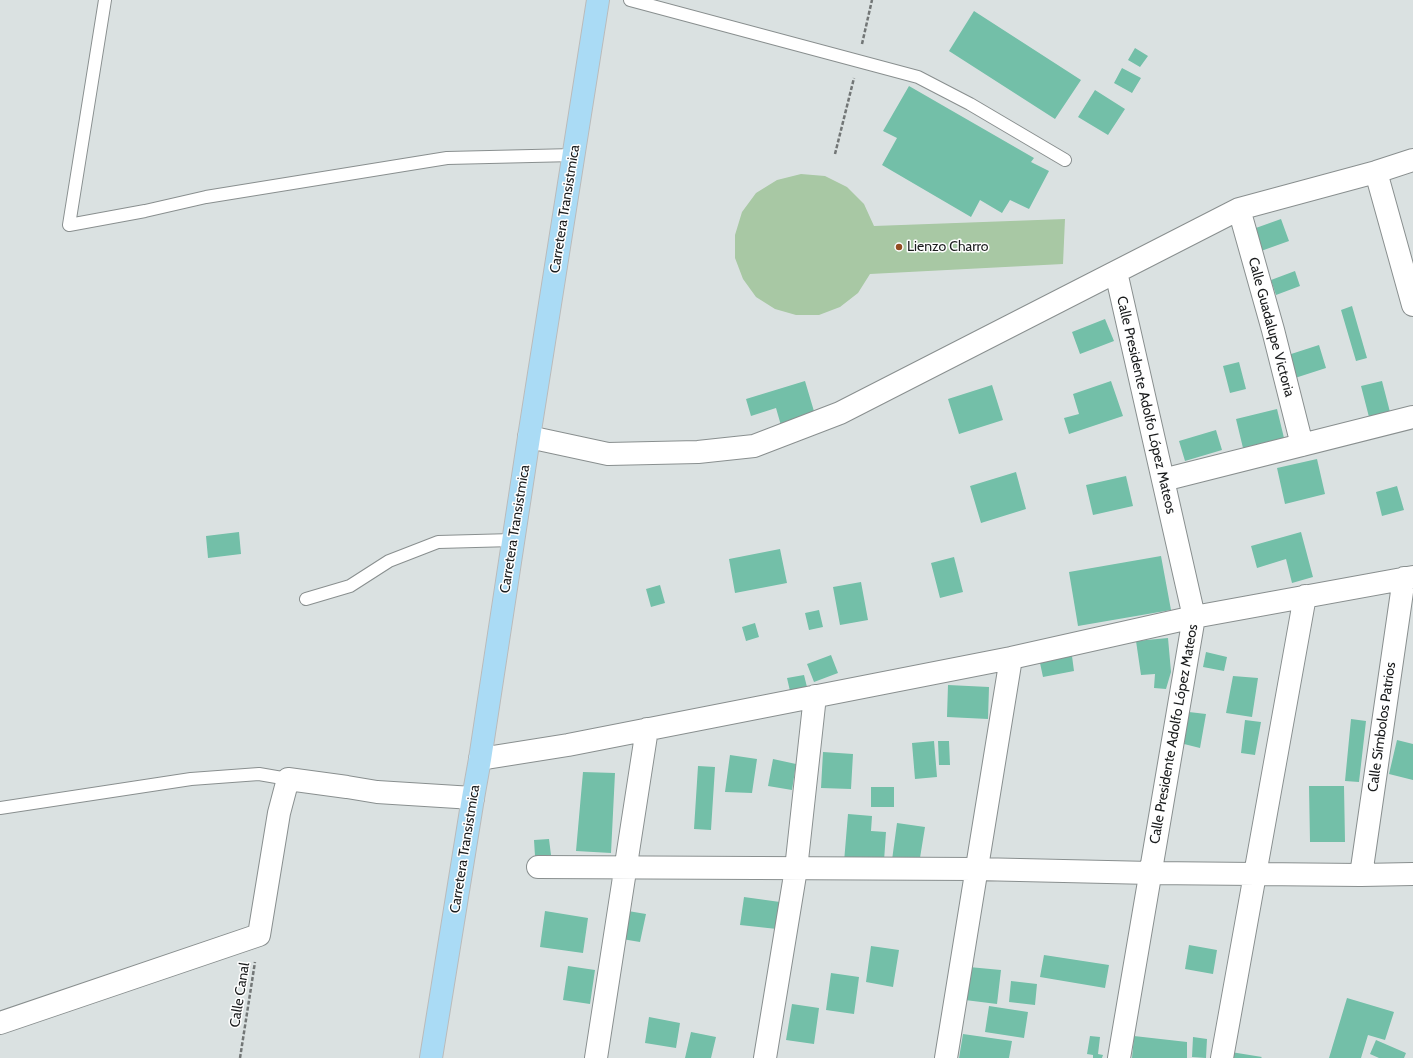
<!DOCTYPE html>
<html>
<head>
<meta charset="utf-8">
<style>
	body { margin:0 }
	canvas { display:block; background:#dae1e1 }
</style>
</head>
<body>
<canvas width="1413" height="1058"></canvas>
<script>
const c = document.querySelector('canvas').getContext('2d');
c.lineJoin = 'round';
function fill(path, color) { c.fillStyle = color; c.fill(path, 'evenodd'); }
function strokePath(path, color, width, dash) { c.strokeStyle = color; c.lineWidth = width; c.lineCap = dash ? 'butt' : 'round'; c.setLineDash(dash || []); c.stroke(path); }
function drawText(font, color, halo, rows, align = 'center') {
  c.font = font + ' Cabin,sans-serif'; c.lineWidth = 3; c.setLineDash([]); c.textBaseline = 'middle'; c.strokeStyle = halo; c.fillStyle = color; for (const [text, x, y, turn = 0] of rows) {
    c.save(); c.translate(x, y); c.rotate((+turn || 0) * Math.PI / 180); c.textAlign = isNaN(turn) ? turn : align; if (halo) c.strokeText(text, 0, 0); c.fillText(text, 0, 0); c.restore();
  }
}
fill(new Path2D(`
	M801,174L825,176L847,187L864,204L874,226L1065,219L1063,264L870,274L858,293L840,307L819,315H796L775,309L756,297L743,279L735,258V235L742,212L756,193L777,180Z`), '#a8c8a4');
fill(new Path2D(`
	M974,11L1081,80L1055,119L949,51Z
	M1135,48L1148,56L1140,67L1128,60Z
	M1122,68L1141,78L1132,93L1114,83Z
	M909,86L1034,158L1031,162L1049,171L1029,209L1010,200L1002,213L980,200L971,217L882,165L897,138L883,131Z
	M1095,90L1125,109L1108,135L1078,117Z
	M1281,219L1289,241L1261,251L1253,229Z
	M1295,271L1300,286L1276,295L1271,280Z
	M1352,306L1367,358L1356,361L1341,310Z
	M1105,319L1114,341L1080,354L1072,332Z
	M1319,345L1326,368L1295,378L1288,355Z
	M1239,362L1246,389L1230,393L1223,366Z
	M805,381L816,418L782,429L776,408L751,416L746,399Z
	M1111,381L1123,416L1069,434L1064,418L1079,414L1073,394Z
	M1382,381L1390,412L1369,417L1361,386Z
	M992,385L1003,420L959,434L948,399Z
	M1277,409L1284,438L1243,448L1236,419Z
	M1216,430L1222,450L1185,461L1179,441Z
	M1317,459L1325,494L1285,504L1277,468Z
	M1016,472L1026,509L981,523L970,486Z
	M1126,476L1133,506L1093,515L1086,485Z
	M1397,486L1404,510L1382,516L1376,492Z
	M239,532L241,554L208,558L206,536Z
	M1301,532L1313,577L1292,583L1286,559L1257,568L1251,546Z
	M780,549L787,583L735,593L729,559Z
	M1161,556L1171,610L1078,626L1069,572Z
	M954,557L963,592L940,598L931,563Z
	M861,582L868,620L840,625L833,587Z
	M660,585L665,603L651,607L646,589Z
	M819,610L823,627L809,630L805,613Z
	M755,623L759,637L746,641L742,627Z
	M1168,638L1171,672L1166,689L1154,688L1155,674L1141,675L1136,641Z
	M1206,652L1227,657L1224,671L1203,667Z
	M831,655L838,673L814,682L807,664Z
	M1072,656L1074,671L1043,677L1040,663Z
	M804,675L807,687L790,691L787,678Z
	M1233,676L1258,678L1252,717L1226,713Z
	M948,685L989,687L988,719L947,717Z
	M1189,712L1206,714L1200,748L1184,744Z
	M1351,719L1366,721L1359,782L1345,781Z
	M1245,720L1261,722L1255,755L1241,753Z
	M1397,740L1413,744V780L1389,774Z
	M934,741L937,777L915,779L912,743Z
	M938,741H949L950,765H939Z
	M823,752L853,754L851,789L821,788Z
	M730,755L757,759L752,793L725,792Z
	M773,759L796,764L792,790L768,786Z
	M698,766L715,767L711,830L694,829Z
	M583,772L615,773L611,853L576,851Z
	M1309,786H1344L1345,842H1310Z
	M871,787H894V807H871Z
	M848,814L872,816L871,831L886,832L884,861L844,862Z
	M897,823L925,827L919,864L892,860Z
	M549,839L551,855L535,856L534,840Z
	M744,897L780,902L777,929L740,925Z
	M545,911L588,918L583,953L540,947Z
	M628,911L646,914L640,942L622,939Z
	M1189,945L1217,950L1213,974L1185,969Z
	M871,946L899,950L893,987L866,982Z
	M1044,955L1109,965L1105,988L1040,977Z
	M568,966L595,970L590,1004L563,1000Z
	M969,967L1001,970L997,1004L965,1000Z
	M831,973L859,977L854,1014L826,1010Z
	M1011,981L1037,984L1035,1005L1009,1002Z
	M1347,998L1394,1012L1385,1040L1368,1035L1361,1058H1329Z
	M792,1004L819,1008L814,1044L786,1040Z
	M989,1006L1028,1012L1024,1038L985,1032Z
	M649,1017L680,1023L676,1048L645,1043Z
	M691,1032L716,1037L711,1058H685Z
	M963,1034L1012,1041L1009,1058H959Z
	M1090,1036L1100,1037L1098,1054L1103,1055L1102,1058H1093V1055L1087,1054Z
	M1134,1036L1187,1042V1058H1132Z
	M1193,1037L1207,1039L1206,1058L1192,1057Z
	M1376,1040L1406,1053L1404,1058H1379L1370,1054Z
	M1231,1052L1262,1057L1261,1058H1229Z`), '#73bfa8');
const lane = new Path2D(`
	M105,0L69,225L145,211L206,197L447,158L574,155
	M630,0L918,77L970,104L1065,160
	M306,599L350,586L389,561L438,542L513,540
	M0,808L191,779L259,774L288,779`);
const street = new Path2D(`
	M1376,172L1413,305
	M1239,209L1273,330L1302,445
	M1116,272L1194,617L1119,1058
	M529,437L608,454L698,452L754,446L840,413L1239,209L1376,172L1413,160
	M1163,480L1413,417
	M480,759L568,745L1011,658L1194,617L1413,577
	M538,867L976,869L1151,873L1361,875L1413,874
	M1361,875L1404,578
	M0,1023L259,935L279,813L288,779L347,787L377,792L473,798
	M596,1058L647,729
	M765,1058L796,869L815,696
	M946,1058L1011,658
	M1222,1058L1305,596`);
const primary = new Path2D(`
	M431,1058L473,798L480,759L529,437L598,0`);
strokePath(lane, '#898f8f', 14);
strokePath(street, '#898f8f', 24);
strokePath(primary, '#babbbb', 24);
strokePath(new Path2D(`
	M862,44L872,0
	M835,154L854,78
	M240,1058L255,962`), '#727676', 2.5, [4, 2]);
strokePath(lane, '#fff', 12);
strokePath(street, '#fff', 22);
strokePath(primary, '#aadbf5', 22);
for (const [x, y, r, color] of [
	[899,247,4,"#934e22"]
]) { const dot = new Path2D(); dot.arc(x, y, r, 0, 2 * Math.PI); c.fillStyle = color; c.fill(dot); strokePath(dot, '#fff', 1.5); }
drawText('14px', '#1a1c1d', '#fff', [
	["Carretera Transistmica",565,209,-81],
	["Calle Guadalupe Victoria",1271,327,75],
	["Calle Presidente Adolfo López Mateos",1146,405,77],
	["Carretera Transistmica",515,529,-81],
	["Calle Símbolos Patrios",1382,727,-82],
	["Calle Presidente Adolfo López Mateos",1174,734,-80],
	["Carretera Transistmica",465,849,-81],
	["Calle Canal",240,995,-81]
]);
drawText('14px', '#1a1c1d', '#fff', [
	["Lienzo Charro",907,247]
], 'left');
</script>
</body>
</html>
